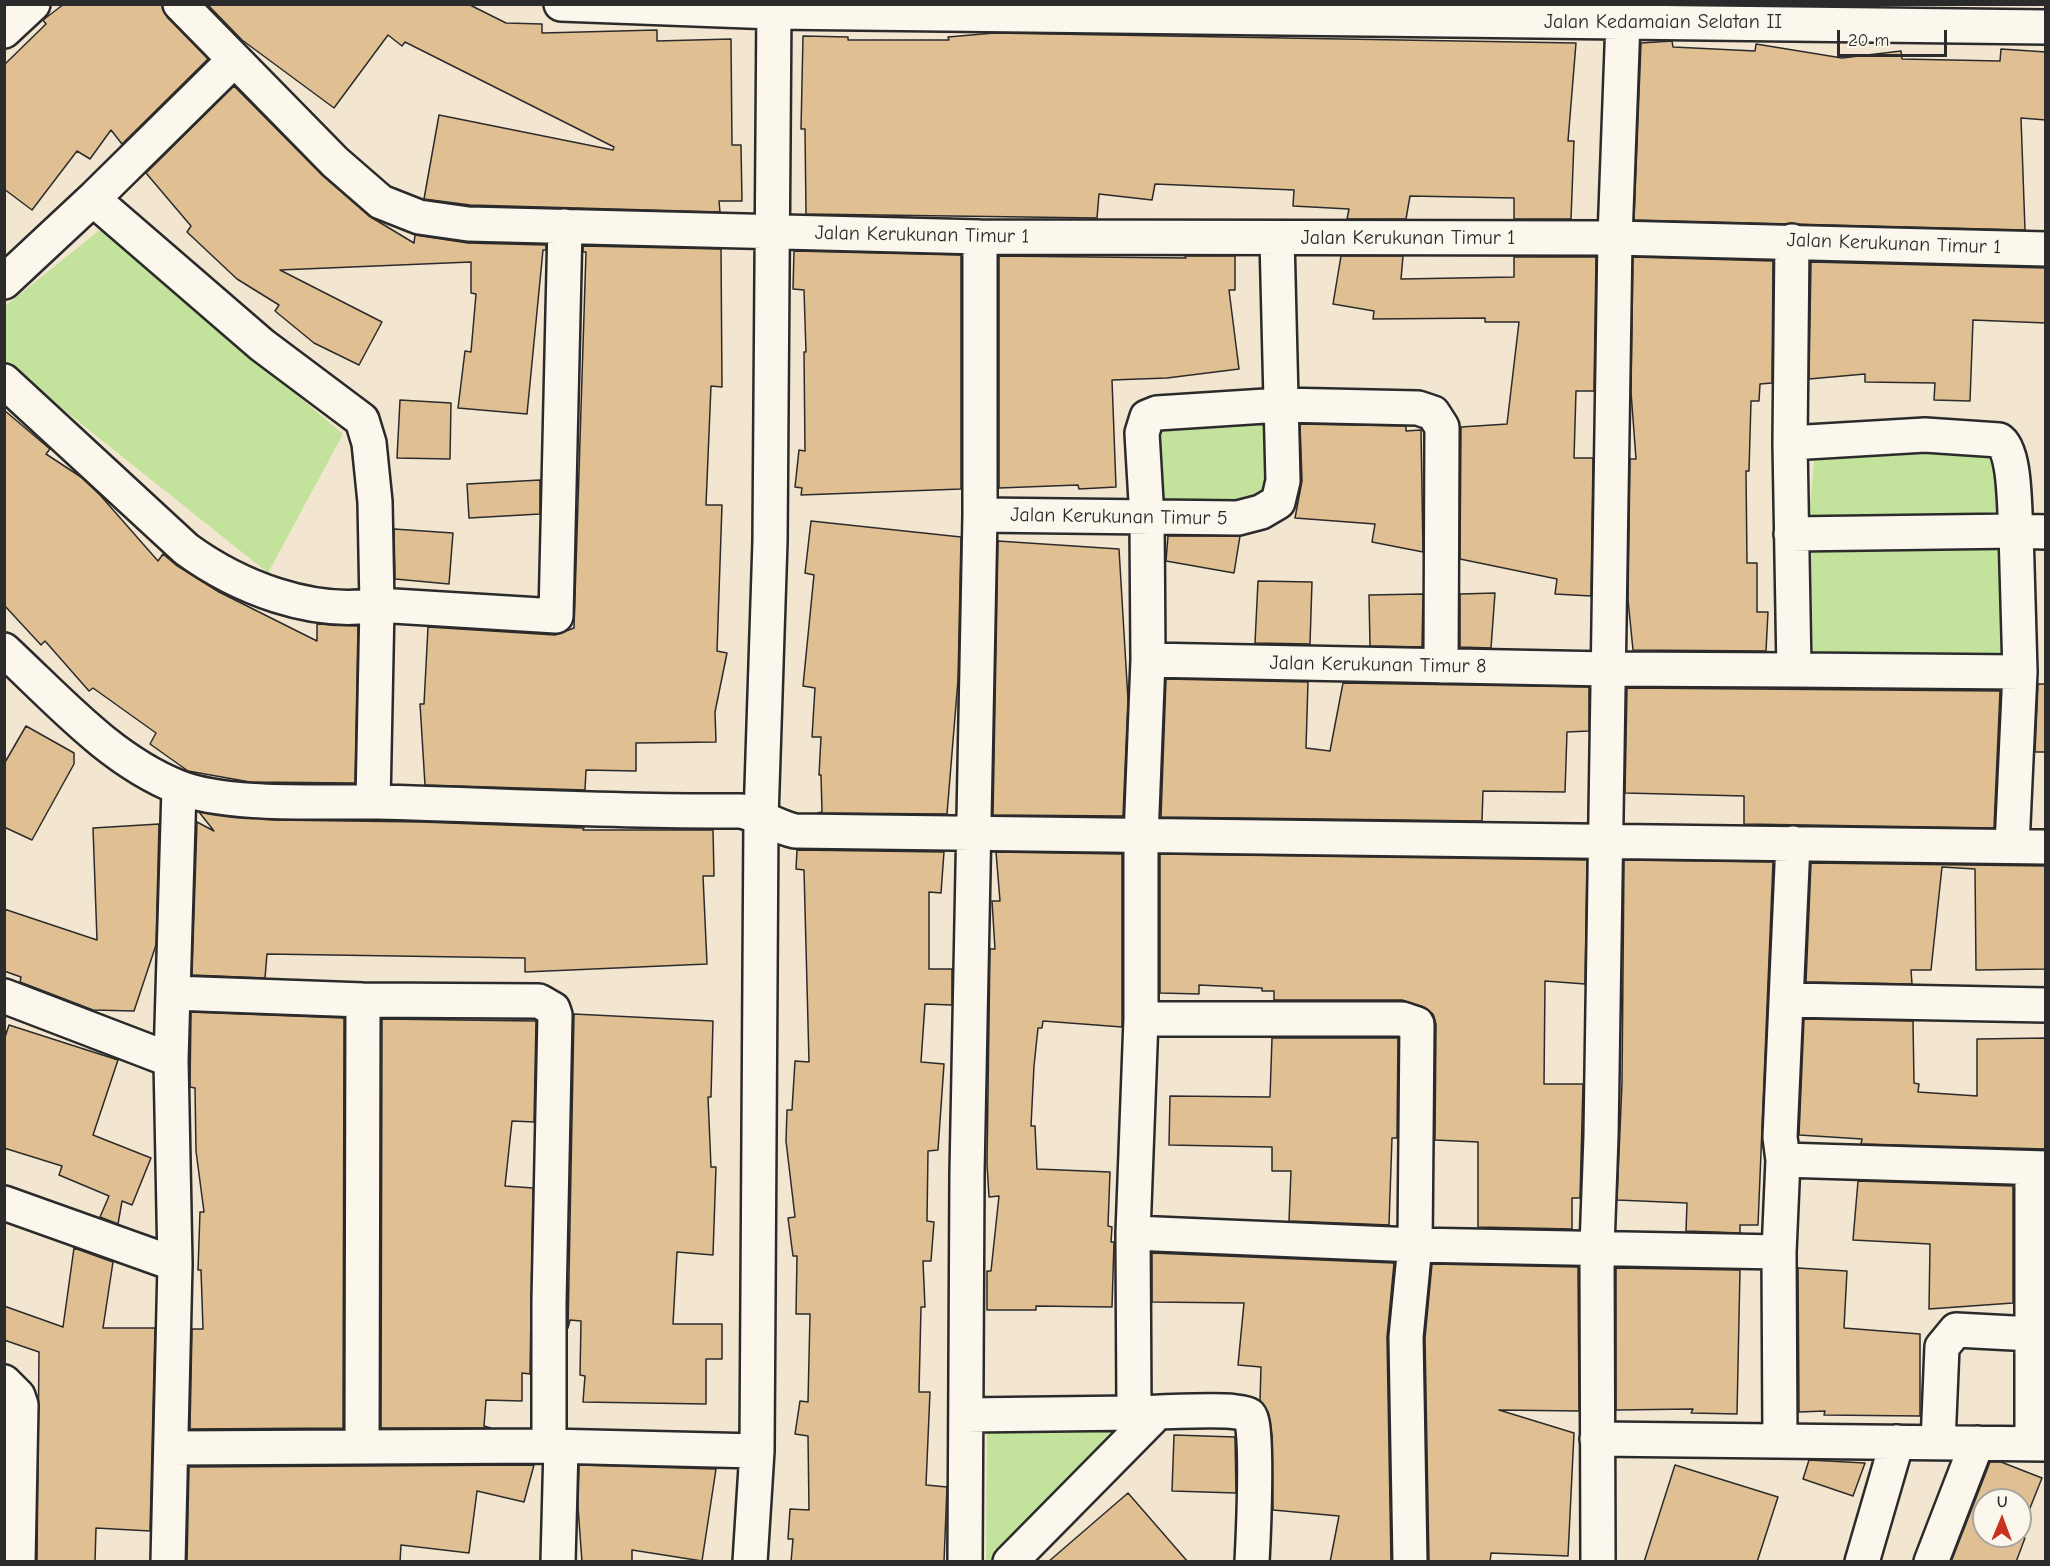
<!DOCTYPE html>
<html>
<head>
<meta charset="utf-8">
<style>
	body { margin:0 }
	#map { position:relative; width:2050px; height:1566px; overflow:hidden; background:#f3e6d1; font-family:"Comic Neue",sans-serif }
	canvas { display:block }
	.frame { position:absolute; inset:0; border:6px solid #2b2b2b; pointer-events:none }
	.north { position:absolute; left:1972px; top:1488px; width:60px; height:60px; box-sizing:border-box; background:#fbf7ec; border:2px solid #a8a59f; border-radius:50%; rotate:1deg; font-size:16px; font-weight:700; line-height:24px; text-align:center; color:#2b2b2b }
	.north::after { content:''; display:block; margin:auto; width:21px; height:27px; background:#c8321e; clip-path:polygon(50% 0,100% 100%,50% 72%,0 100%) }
	.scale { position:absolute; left:1837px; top:30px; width:110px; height:27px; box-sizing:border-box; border:3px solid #2b2b2b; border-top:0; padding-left:8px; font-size:18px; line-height:21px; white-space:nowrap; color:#2b2b2b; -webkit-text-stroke:4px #fbf7ec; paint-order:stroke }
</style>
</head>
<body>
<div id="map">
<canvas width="2050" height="1566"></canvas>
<div class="frame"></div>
<div class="north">U</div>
<div class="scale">20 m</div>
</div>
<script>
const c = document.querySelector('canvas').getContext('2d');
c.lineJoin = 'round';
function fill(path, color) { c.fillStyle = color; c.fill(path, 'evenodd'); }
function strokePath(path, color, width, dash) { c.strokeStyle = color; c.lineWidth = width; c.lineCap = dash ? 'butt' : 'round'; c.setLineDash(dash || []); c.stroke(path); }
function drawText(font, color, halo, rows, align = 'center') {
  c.font = font + ' "Comic Neue",sans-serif'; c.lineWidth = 5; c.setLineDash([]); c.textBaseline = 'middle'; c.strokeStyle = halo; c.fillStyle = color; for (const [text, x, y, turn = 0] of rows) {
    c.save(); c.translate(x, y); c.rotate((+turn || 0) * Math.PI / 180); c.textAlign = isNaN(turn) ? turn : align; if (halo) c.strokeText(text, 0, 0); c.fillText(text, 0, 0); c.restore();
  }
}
fill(new Path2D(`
	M101,229L343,434L268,573L5,363V306Z
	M1273,412L1274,493L1254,507L1155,512L1152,425Z
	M1996,449L2004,525L1808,526L1815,451Z
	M2006,542L2011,659L1813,658L1811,546Z
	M987,1422H1124L1001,1561L986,1562Z`), '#c3e39c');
const building = new Path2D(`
	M64,4H162L167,17L208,59L122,144L111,130L90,159L77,151L32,210L4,189V65L46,24L43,20Z
	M207,4H468L506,23L542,24V33L657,30V41L731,39L732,145H741L742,201H719L720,212L470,205L424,199L439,115L613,150L614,147L405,42L402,46L388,35L334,108L242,40Z
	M994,33L1576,43L1568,141H1574L1571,219H1514V198L1410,196L1406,219H1347L1349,209L1293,206L1294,190L1155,184L1152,200L1099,194L1097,218L806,214L805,129H801L803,36L848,37V40H949L948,37Z
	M1672,41L1673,47L1755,51L1756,44L1842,58L1901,51L1902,59L2000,61L2001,49L2046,52V120L2021,118L2025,230L1634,220L1641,43Z
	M234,86L323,176L369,216L414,243L415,235L468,243L546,245V250H543L527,414L458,408L465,351L471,352L476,294L471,293V262L280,270L382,322L359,365L314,343L275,311L279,305L237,279L187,232L191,226L146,173Z
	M583,246L721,249L722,387L711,386L706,505H722L717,651L727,653L715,712L716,742L636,743V771L586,770L585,790L425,785L420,704H424L428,627L555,635L574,628L586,252H583Z
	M794,251L961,255V489L801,495L802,488L795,487L799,450L805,451L804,352H806L804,290L793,289Z
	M999,256L1186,258L1185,256H1235V290H1229L1239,369L1167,378L1112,380L1116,487L1079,489L1078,485L999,488Z
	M1341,256H1403L1401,279L1514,277V257H1596L1594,391H1576L1574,458H1593L1591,596L1555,594L1557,579L1460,559L1461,427L1507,424L1519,322H1485V318L1373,319L1374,311L1333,304Z
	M1633,257L1773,261L1772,383L1760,384L1759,401H1751L1749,471H1746L1747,563H1757V612H1768L1766,651L1633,650L1628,600L1630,459H1636L1631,392Z
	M1811,262L2046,268V323L1973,320L1970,401L1934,400L1935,383L1865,382V374L1809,379Z
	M400,400L451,403L450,459L397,458Z
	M4,410L50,449L46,454L81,477L100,495L158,561L163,554L176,565L219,592L317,641V624L358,626L355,783L250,782L188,771L150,744L156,733L93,688L89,691L45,641L41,645L4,605Z
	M1300,424L1406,426V431L1421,430L1423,552L1372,542L1375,524L1295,518L1302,481Z
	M540,480V514L469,518L467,484Z
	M811,521L961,537L958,680L947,814L817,813L822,812L821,775H819L821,737H812L815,688L803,686L814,575L805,573Z
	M394,529L453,533L449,584L395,579Z
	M1168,536H1240L1234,573L1166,561Z
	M998,541L1119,549L1128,700L1123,816L993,815Z
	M1258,581L1312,582L1310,644L1255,643Z
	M1495,593L1491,648L1460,647V594Z
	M1423,594L1422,647L1370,646L1369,595Z
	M1166,679L1308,682L1306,748L1330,751L1343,683L1589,687V731L1567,732L1565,792L1483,791L1482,821L1161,817Z
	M2038,684H2046V752H2035Z
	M1627,688L2000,691L1994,828L1744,824V796L1625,793Z
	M26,726L74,753V764L32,840L4,827V764Z
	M199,812L275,820L422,822L584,828L583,830H713L714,876H703L707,964L525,972V958L267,954L265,978L192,975L197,822L214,831Z
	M159,824L156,945L134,1011L93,1010L20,982L21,977L4,971V909L97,940L93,828Z
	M797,850L944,852L941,893L929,892V969H952V1005L925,1004L921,1062L944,1064L938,1150L928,1151L927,1221L934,1222L931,1261H923L925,1307H921L919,1392H930L926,1485L947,1487L944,1562H791L793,1539H788L790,1509L809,1510L808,1436L795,1434L800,1401L808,1402L810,1314H796L797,1256H793L788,1218L795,1217L786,1141L787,1110H792L795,1061L809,1062L804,870L796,869Z
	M996,852L1122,854V1027L1043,1021L1042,1028H1038L1034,1066L1031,1126H1035L1037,1169L1110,1172L1108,1226L1112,1227L1111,1242H1114L1112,1307L1036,1306V1310H987V1271H991L999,1196L989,1197L987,1164L990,949H995L992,901H1000Z
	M1160,854L1587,860L1585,984L1545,981L1544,1084H1583L1580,1198H1572V1229L1478,1227V1142L1435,1140L1436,1024L1433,1014L1424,1007L1402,1000H1274V991H1262V988L1199,985V994L1160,993Z
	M1624,860L1773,862L1758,1225H1740V1233L1686,1231L1687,1203L1617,1200L1622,1083Z
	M1811,863L2046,866V969L1976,970L1975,869L1942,867L1931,970H1911L1912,984L1806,982Z
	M191,1012L344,1018L343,1428L190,1429L192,1329H203L201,1270H198L200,1212H204L196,1151L195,1088L190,1087Z
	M574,1014L713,1021L711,1097H708L711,1167H716L713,1255L677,1252L673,1324H722V1359H706V1404L583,1402L585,1376L580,1375L581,1321L570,1320L568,1328Z
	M382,1019L536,1021L534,1122L512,1121L505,1186L533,1188L530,1374L522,1373V1401L486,1400L484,1426L491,1428H381Z
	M1804,1019L1913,1021L1914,1083L1919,1084L1918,1092L1977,1096V1039L2046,1038V1149L1861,1144L1862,1139L1799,1135Z
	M9,1025L118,1060L93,1135L151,1158L132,1205L122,1201L118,1224L100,1217L109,1196L59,1175L62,1166L4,1148V1040Z
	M1272,1038H1398L1397,1138H1392L1389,1225L1289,1221L1291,1171H1272V1147L1169,1145L1170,1096L1270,1097Z
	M1858,1181L2013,1186V1303L1929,1309L1930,1244L1853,1240Z
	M74,1248L113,1262L103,1328H155L150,1531L96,1528L95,1562H37L39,1352L4,1340V1306L63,1327Z
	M1152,1253L1394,1263L1387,1337L1391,1562H1330L1339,1516L1273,1510L1272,1436L1269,1415L1260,1400L1261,1367L1238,1365L1244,1303L1152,1302Z
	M1432,1264L1578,1267L1579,1411L1499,1410L1574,1433L1568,1556L1491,1553L1490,1562H1429L1425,1338Z
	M1616,1268L1740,1270L1737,1414L1691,1413L1693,1409L1616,1410Z
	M1798,1268L1847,1271L1844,1328L1920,1334V1416L1824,1415L1825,1411L1799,1412Z
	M1174,1435L1235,1437L1236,1493L1172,1491Z
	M1809,1460L1865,1463L1853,1496L1803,1479Z
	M1990,1462H2001L2042,1478L2020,1533V1500H1984V1536L2025,1538L2016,1562H1951Z
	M534,1465L524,1502L477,1491L469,1553L401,1545L400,1562H187L189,1467Z
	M579,1465L716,1469L702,1561L632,1550V1562H582L578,1507Z
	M1675,1465L1778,1497L1757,1562H1644Z
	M1128,1493L1188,1562H1048Z`);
fill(building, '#e0bf93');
strokePath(building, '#2b2b2b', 1.5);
const street = new Path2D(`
	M180,4L335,162L381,202L419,217L468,224L980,237L1615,238L2046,249
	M561,4L774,12L2046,27
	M4,31L33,4
	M4,282L93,199
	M4,381L186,549C238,587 312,616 377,605L375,502L369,443L362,420L262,345L93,199L233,61
	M1790,443L1792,241
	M980,515L1238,518L1261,512L1278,502L1283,481L1277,238
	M1791,534L2016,531L2020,672L1794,670
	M4,650C58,700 110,760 178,787C228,807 322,801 377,802C498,805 620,812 741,811C761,815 774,826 795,831L2046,847
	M1148,660L1608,669L1794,670L1790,443L1925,435L1999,440C2016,450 2014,511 2016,531L2046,532
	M373,802L377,605L556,616L565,226
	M1793,843L1780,1137L1783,1160L2046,1168
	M2012,846L2020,672
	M173,993L363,1000L539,1001L553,1009L555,1015L549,1302V1446
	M4,996L171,1060
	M1788,1000L2046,1005
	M1141,1019H1402L1417,1024L1415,1245L1406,1337L1410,1562
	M2032,1168V1444
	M4,1203L175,1264
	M1133,1233L1415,1245L1779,1252
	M4,1382L18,1396L21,1405L18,1562
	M1134,1413C1153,1413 1238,1407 1249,1415C1259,1421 1253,1543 1252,1562
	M966,1415L1134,1413L1133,1233L1141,1019V837L1148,660L1147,519L1142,433L1147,417L1157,413L1281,405L1418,408L1433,413L1442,427L1441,666
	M1597,1439L2046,1444
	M1780,1440L1779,1252L1783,1160
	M1938,1443L1942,1347L1956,1330L2032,1334
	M362,1447L363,1000
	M171,1448L549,1446L757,1451
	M168,1562L175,1264L171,1060L179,788
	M558,1562L561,1447
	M750,1562L757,1451L761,818L770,541L774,4
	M965,1562L967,1173L980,515V237
	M1010,1562L1157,1413
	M1598,1562L1597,1247L1601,1136L1615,238L1623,21
	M1862,1562L1897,1442
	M1931,1562L1977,1443`);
strokePath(street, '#2b2b2b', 38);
strokePath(street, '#fbf7ec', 33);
drawText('20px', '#2b2b2b', '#fbf7ec', [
	["Jalan Kedamaian Selatan II",1663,22],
	["Jalan Kerukunan Timur 1",922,235,1],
	["Jalan Kerukunan Timur 1",1408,238],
	["Jalan Kerukunan Timur 1",1894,244,2],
	["Jalan Kerukunan Timur 5",1119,517,1],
	["Jalan Kerukunan Timur 8",1378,665,1]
]);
</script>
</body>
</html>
